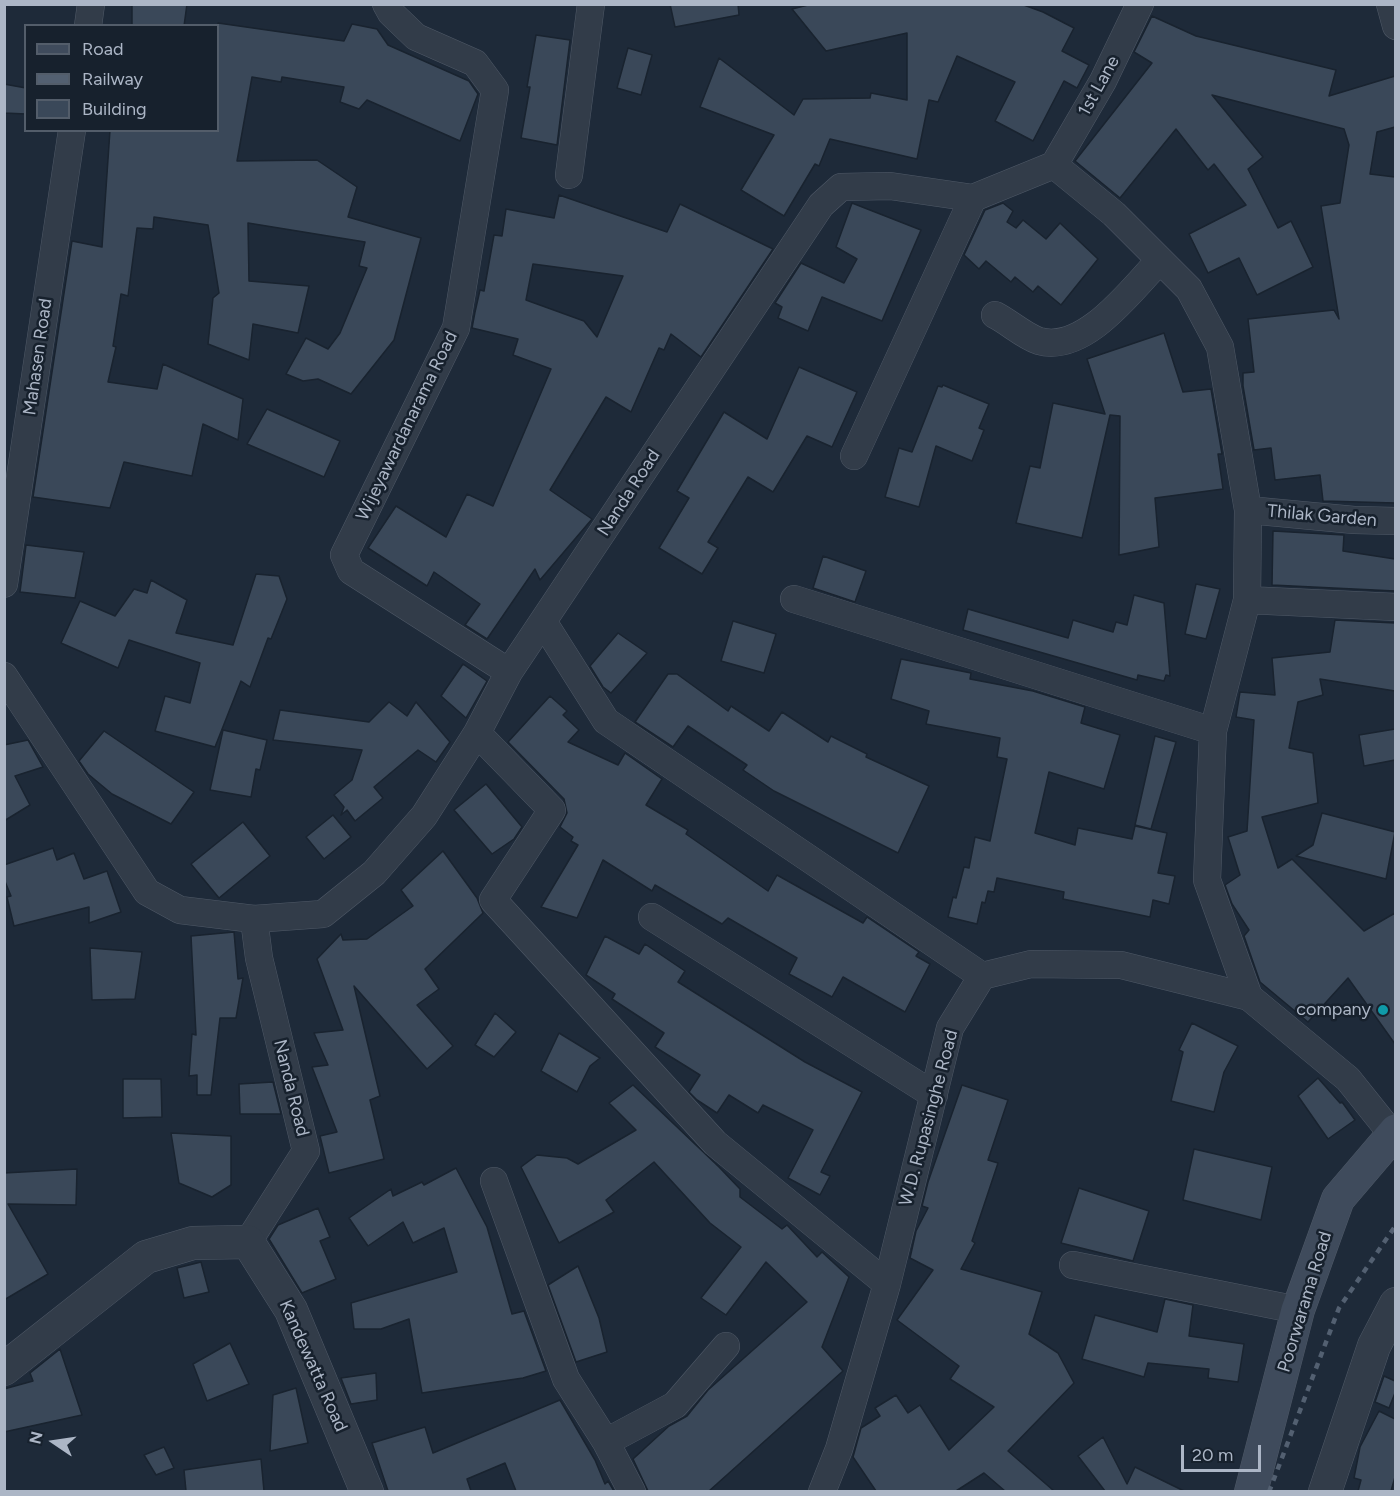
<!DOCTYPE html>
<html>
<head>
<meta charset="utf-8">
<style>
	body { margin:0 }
	#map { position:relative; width:1400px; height:1496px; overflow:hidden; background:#1e2a39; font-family:Figtree,sans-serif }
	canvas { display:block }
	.frame { position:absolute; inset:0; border:6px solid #acb6c6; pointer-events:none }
	.legend { position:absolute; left:24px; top:24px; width:195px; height:108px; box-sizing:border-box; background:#17212d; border:2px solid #535d6a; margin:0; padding:8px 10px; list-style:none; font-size:18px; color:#acb6c6 }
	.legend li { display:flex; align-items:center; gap:12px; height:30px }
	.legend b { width:30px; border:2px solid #535d6a }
	.north { position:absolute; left:24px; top:1412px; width:60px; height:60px; -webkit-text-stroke:4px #17212d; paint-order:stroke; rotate:283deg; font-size:16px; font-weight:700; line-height:24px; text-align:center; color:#acb6c6 }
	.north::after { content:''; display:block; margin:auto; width:21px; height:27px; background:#acb6c6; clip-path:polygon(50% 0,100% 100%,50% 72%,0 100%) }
	.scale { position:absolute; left:1181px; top:1445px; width:80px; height:27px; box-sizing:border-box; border:3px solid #acb6c6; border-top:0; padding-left:8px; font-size:18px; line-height:21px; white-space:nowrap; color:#acb6c6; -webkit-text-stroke:4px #17212d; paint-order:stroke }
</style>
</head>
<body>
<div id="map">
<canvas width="1400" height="1496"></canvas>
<div class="frame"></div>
<ul class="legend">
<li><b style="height:8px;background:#3f4b5c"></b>Road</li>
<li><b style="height:8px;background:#536071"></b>Railway</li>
<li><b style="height:16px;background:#3a4859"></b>Building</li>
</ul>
<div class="north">N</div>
<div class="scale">20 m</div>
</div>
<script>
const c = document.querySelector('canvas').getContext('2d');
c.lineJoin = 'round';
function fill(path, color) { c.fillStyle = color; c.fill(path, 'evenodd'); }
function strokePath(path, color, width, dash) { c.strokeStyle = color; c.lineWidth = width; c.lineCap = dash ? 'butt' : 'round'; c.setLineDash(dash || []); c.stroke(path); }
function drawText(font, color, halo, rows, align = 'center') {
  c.font = font + ' Figtree,sans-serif'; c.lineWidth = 5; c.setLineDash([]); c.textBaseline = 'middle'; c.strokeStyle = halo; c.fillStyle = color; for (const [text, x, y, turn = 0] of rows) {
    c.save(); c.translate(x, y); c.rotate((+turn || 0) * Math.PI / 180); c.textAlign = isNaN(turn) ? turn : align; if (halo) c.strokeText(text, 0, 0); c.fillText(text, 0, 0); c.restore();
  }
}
const building = new Path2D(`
	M132,4H187L184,26H132Z
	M670,4H738L739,15L675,27Z
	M812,4H1021L1043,12L1074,28L1062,51L1089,65L1077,88L1064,81L1033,141L995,121L1015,82L957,56L938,102L929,100L917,159L830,139L819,166L815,164L784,216L741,190L774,135L700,107L719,58L794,115L803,99L870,98L871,93L907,100V33L826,51L792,9Z
	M1152,16L1196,36L1336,70L1329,96L1395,76V127L1377,132L1370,174L1395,177V503L1323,501L1320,475L1275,480L1271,448L1254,450L1243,386V373L1254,372L1248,319L1334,310L1339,319L1321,206L1340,203L1349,145L1344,129L1212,95L1263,157L1248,169L1278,228L1291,221L1313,267L1257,295L1239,258L1208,273L1189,234L1246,205L1214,164L1208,170L1176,129L1120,198L1075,161L1152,63L1134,52Z
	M218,23L344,41L352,24L377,29L388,45L469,81L478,94L460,141L367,100L359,109L340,102L344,87L282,77L281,82L252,77L237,161L317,160L357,187L348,217L421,238L394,340L351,394L318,379L303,381L286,374L306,338L328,349L340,333L367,268L359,266L365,242L248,223L249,281L309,286L298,333L253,324L249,360L208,344L213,298L219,293L208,225L154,217L153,229L137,228L128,296L121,294L113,346L116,347L108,382L157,389L163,364L243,399L238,440L203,424L192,476L124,462L110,508L33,497L72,241L102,247L110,130H218Z
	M536,35L570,40L557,145L521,138L530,87H527Z
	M628,48L652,55L641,95L617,88Z
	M4,84L26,88V114L4,113Z
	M559,195L667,232L680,204L773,249L701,357L671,334L664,350L659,348L631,412L606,397L550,490L592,519L540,580L535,569L487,639L465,625L480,604L434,572L427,586L368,548L396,506L446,537L467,494L493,506L551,369L513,355L518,339L472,328L475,312L480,290L484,291L494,235L502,236L506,209L554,218ZM533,264L623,276L597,337L584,321L526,300Z
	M852,203L921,230L882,321L822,297L808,331L778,318L782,307L775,303L801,263L844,283L857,259L836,247Z
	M1003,203L1013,211L1007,222L1016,228L1023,220L1046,239L1060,223L1098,259L1061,305L1038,286L1033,292L1015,277L1011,282L986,261L979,269L964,255L985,210Z
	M1164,333L1183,392L1211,389L1222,454H1218L1223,489L1155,498L1159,547L1119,555L1120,416L1110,415L1082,538L1016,523L1030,466L1040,468L1053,403L1105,414L1087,359Z
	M799,367L857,392L832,447L807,436L773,492L748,477L708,542L718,548L702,574L659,548L689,498L677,491L724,412L767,439Z
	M943,385L989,404L979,428L984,430L972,461L936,446L919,507L885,497L899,448L912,452L938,386L942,387Z
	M267,409L340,441L324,477L247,444Z
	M1273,531L1344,535L1343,551L1395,559V591L1272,585Z
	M26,545L84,552L75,598L20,592Z
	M823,556L866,571L855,602L813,588Z
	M256,574L279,576L287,599L271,639L268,638L250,687L241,681L215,747L155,731L165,696L190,703L200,663L129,640L118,668L61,643L80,601L115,616L134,589L147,593L151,580L187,600L176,633L233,645Z
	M1196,584L1220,589L1206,639L1185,634Z
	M1134,595L1164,603L1170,676L1166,675L1164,681L1138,675L1137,680L963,630L968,609L1068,638L1073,620L1113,632L1116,622L1127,625Z
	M1335,620L1395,623V691L1320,679L1323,695L1298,702L1289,748L1313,753L1318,803L1262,817L1278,868L1292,859L1364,931L1395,913V1044L1348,978L1308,1022L1260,982L1244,936L1249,930L1232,904L1225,885L1240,875L1228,837L1247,831L1254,720L1236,717L1240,692L1275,695L1272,658L1330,652Z
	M733,621L776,634L764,673L721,661Z
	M618,633L647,653L611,693L603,687L590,666Z
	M901,659L971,673L970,679L1033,691L1085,707L1081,723L1120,735L1104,789L1049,772L1035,833L1075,845L1078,828L1132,839L1135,826L1167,833L1158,873L1175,876L1169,904L1153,900L1150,917L1063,899L1064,892L997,878L994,892L988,891L985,903L982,902L977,924L948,917L953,897L956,898L964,867L969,868L975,837L990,841L1007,759L997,757L1000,738L926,724L929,711L891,699Z
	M463,664L487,681L466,718L441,696Z
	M668,674H677L728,711L731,706L769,731L782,712L828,742L831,736L867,754L866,757L929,786L898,853L774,791L743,770L747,765L688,726L673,747L635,722Z
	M550,696L567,711L563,715L579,730L568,742L618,765L625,753L662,779L646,805L688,830L686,834L768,891L777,875L863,923L867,917L919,952L916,956L930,964L905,1012L843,977L832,997L789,974L797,958L728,918L722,924L655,885L652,891L603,860L577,918L541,907L578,845L571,841L573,837L560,827L567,813L564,799L508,742Z
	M389,702L407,716L416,702L450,742L436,762L418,750L374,787L383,798L355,821L347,810L341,815L344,807L334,795L352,780L362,750L273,740L280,710L369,722Z
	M1395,729V760L1364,766L1359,735Z
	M223,730L267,740L260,770L256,769L251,797L210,790Z
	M104,731L194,792L171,824L112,794L88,774L79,761Z
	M1155,736L1176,742L1151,829L1135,825Z
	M28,740L43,767L15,776L30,805L4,821V745Z
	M486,784L522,827L514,839L492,854L454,810Z
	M1322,813L1395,832L1386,879L1296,856L1313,845Z
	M333,815L351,837L324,859L306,837Z
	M243,822L270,856L219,898L191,864Z
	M53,848L57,860L74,853L84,879L107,871L121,912L89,923V907L14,926L7,897L11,896L4,879V865Z
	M443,851L477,898L483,913L425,969L439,989L417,1005L453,1046L427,1069L354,986L380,1096L370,1100L384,1159L329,1173L320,1136L337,1132L312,1067L328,1065L314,1033L343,1030L317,959L341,934L343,940L367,939L413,906L401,890Z
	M234,932L238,979L243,978L236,1018H220L211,1095H197V1075L189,1076L192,1034L196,1035L191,936Z
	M605,936L639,954L645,944L685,971L678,982L805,1062L862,1092L821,1172L830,1176L820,1195L788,1178L813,1130L763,1105L758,1113L729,1095L717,1113L697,1100L689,1092L700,1075L655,1047L664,1033L612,999L615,994L586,975Z
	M90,948L142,952L135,999L92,1000Z
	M495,1013L516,1032L494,1057L475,1045Z
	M1192,1023L1238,1046L1224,1072L1214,1112L1171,1101L1183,1052L1179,1050Z
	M559,1033L600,1058L590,1066L577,1092L541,1071Z
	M1318,1078L1340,1103L1342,1102L1355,1120L1328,1139L1298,1096Z
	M123,1079H161L162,1117L123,1118Z
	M273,1082L281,1114H240L239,1084Z
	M633,1085L719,1167L740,1189V1197L782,1229L787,1225L817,1257L822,1252L849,1277L822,1347L843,1371L709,1491H648L633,1459L669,1426L687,1416L708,1390L807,1302L766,1262L726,1315L701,1298L741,1247L710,1223L654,1162L606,1200L614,1212L559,1243L521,1167L537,1155L567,1158L578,1164L636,1130L609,1103Z
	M962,1085L1008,1100L988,1160L998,1163L972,1241L975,1243L961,1269L1042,1292L1029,1334L1058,1353L1074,1383L1008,1451L1054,1491H1005L984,1473L956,1491H876L853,1457L861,1428L880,1416L875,1408L896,1395L908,1413L920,1405L949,1450L994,1407L950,1379L959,1366L897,1320L933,1270L910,1258L916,1231L928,1208L922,1206L928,1182Z
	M171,1133L231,1136V1185L212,1197L179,1183Z
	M1194,1149L1272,1167L1261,1220L1183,1200Z
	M456,1168L487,1227L512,1314L524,1311L546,1371L523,1378L422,1393L409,1319L381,1329H354L351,1303L457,1272L444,1228L413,1243L403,1222L368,1246L349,1218L391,1189L393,1196L422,1182L424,1185Z
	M77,1169L76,1205L8,1204L48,1274L4,1300V1173Z
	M1079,1188L1149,1211L1133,1261L1061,1243Z
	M318,1208L330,1237L320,1241L336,1279L302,1293L269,1239L278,1225Z
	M201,1262L209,1292L184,1298L177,1268Z
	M578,1266L599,1318L607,1352L576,1362L548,1285Z
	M1165,1299L1193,1305L1189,1336L1244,1344L1238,1382L1208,1378L1209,1369L1148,1363L1144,1377L1082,1359L1095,1315L1157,1332Z
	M230,1343L249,1384L207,1401L193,1364Z
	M60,1349L82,1415L4,1432V1389L33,1381L30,1373Z
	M376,1373L377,1400L351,1404L341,1378Z
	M1384,1376L1395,1381V1393L1389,1408L1375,1402Z
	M296,1388L308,1443L270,1451L273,1395Z
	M560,1400L595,1460L605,1484L608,1481L614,1491H516L505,1463L467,1479L471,1491H388L372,1443L425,1427L433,1453Z
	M1379,1411L1395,1419V1477L1391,1491H1358L1361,1480L1354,1478L1360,1447Z
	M1103,1437L1127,1484L1135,1467L1184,1491H1105L1078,1456Z
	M164,1447L174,1468L156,1475L144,1455Z
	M261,1459L264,1491H186L184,1470Z`);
fill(building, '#3a4859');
strokePath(building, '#19232f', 1.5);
const minor = new Path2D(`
	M386,4L391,13L416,37L475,63L495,90L456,328L344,555L351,571L509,672
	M1390,4L1396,26
	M88,26L91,4
	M1054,165L1114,214L1189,289L1220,347L1248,510L1247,600L1213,731L1207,880L1249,997L1348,1079L1392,1134
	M1054,165L1103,81L1140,4
	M569,175L591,4
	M995,315C1009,322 1024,336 1039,341C1085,354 1132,289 1160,260
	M854,456L973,198
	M1248,510L1354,520L1396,521
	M4,584L72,130
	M794,599L1213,731
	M1247,600L1396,607
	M544,623L606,721L982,976
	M4,676L147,892L180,910L254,919L323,914L374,873L424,816L477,733L509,672L821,205L841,187L890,186L973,198L1054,165
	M477,733L552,810L493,900L715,1143L887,1284
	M652,917L934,1095
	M494,1181L566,1379L606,1442L632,1492
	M248,1242L306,1151L259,958L254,919
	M1073,1265L1298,1310
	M606,1442L675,1405L726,1346
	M822,1492L839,1449L887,1284L950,1028L982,976L1031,964L1121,965L1249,997`);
const tertiary = new Path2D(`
	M4,1369L146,1257L193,1243L248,1242L291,1310L367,1492
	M1325,1492L1374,1346L1396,1304`);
const secondary = new Path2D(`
	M1251,1492L1298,1310L1338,1199L1396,1131`);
strokePath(minor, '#4f5967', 28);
strokePath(tertiary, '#4f5967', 34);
strokePath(secondary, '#4f5967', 34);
strokePath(minor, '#323c49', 27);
strokePath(tertiary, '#323c49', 33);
strokePath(secondary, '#3f4b5c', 33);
strokePath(new Path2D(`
	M1269,1492L1339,1308L1396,1225`), '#536071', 4.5, [6, 6]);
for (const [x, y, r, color] of [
	[1383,1010,6,"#0f9aa8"]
]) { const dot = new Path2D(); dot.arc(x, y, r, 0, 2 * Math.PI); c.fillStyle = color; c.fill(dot); strokePath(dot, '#17212d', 2); }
drawText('18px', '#acb6c6', '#17212d', [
	["1st Lane",1099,86,-61],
	["Mahasen Road",38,357,-82],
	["Wijeyawardanarama Road",407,426,-64],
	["Nanda Road",629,493,-57],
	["Thilak Garden",1322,516,5],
	["Nanda Road",291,1088,76],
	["W.D. Rupasinghe Road",929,1118,-75],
	["Poorwarama Road",1305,1302,-73],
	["Kandewatta Road",313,1366,66]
]);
drawText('18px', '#acb6c6', '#17212d', [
	["company",1371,1010]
], 'right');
</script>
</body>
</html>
